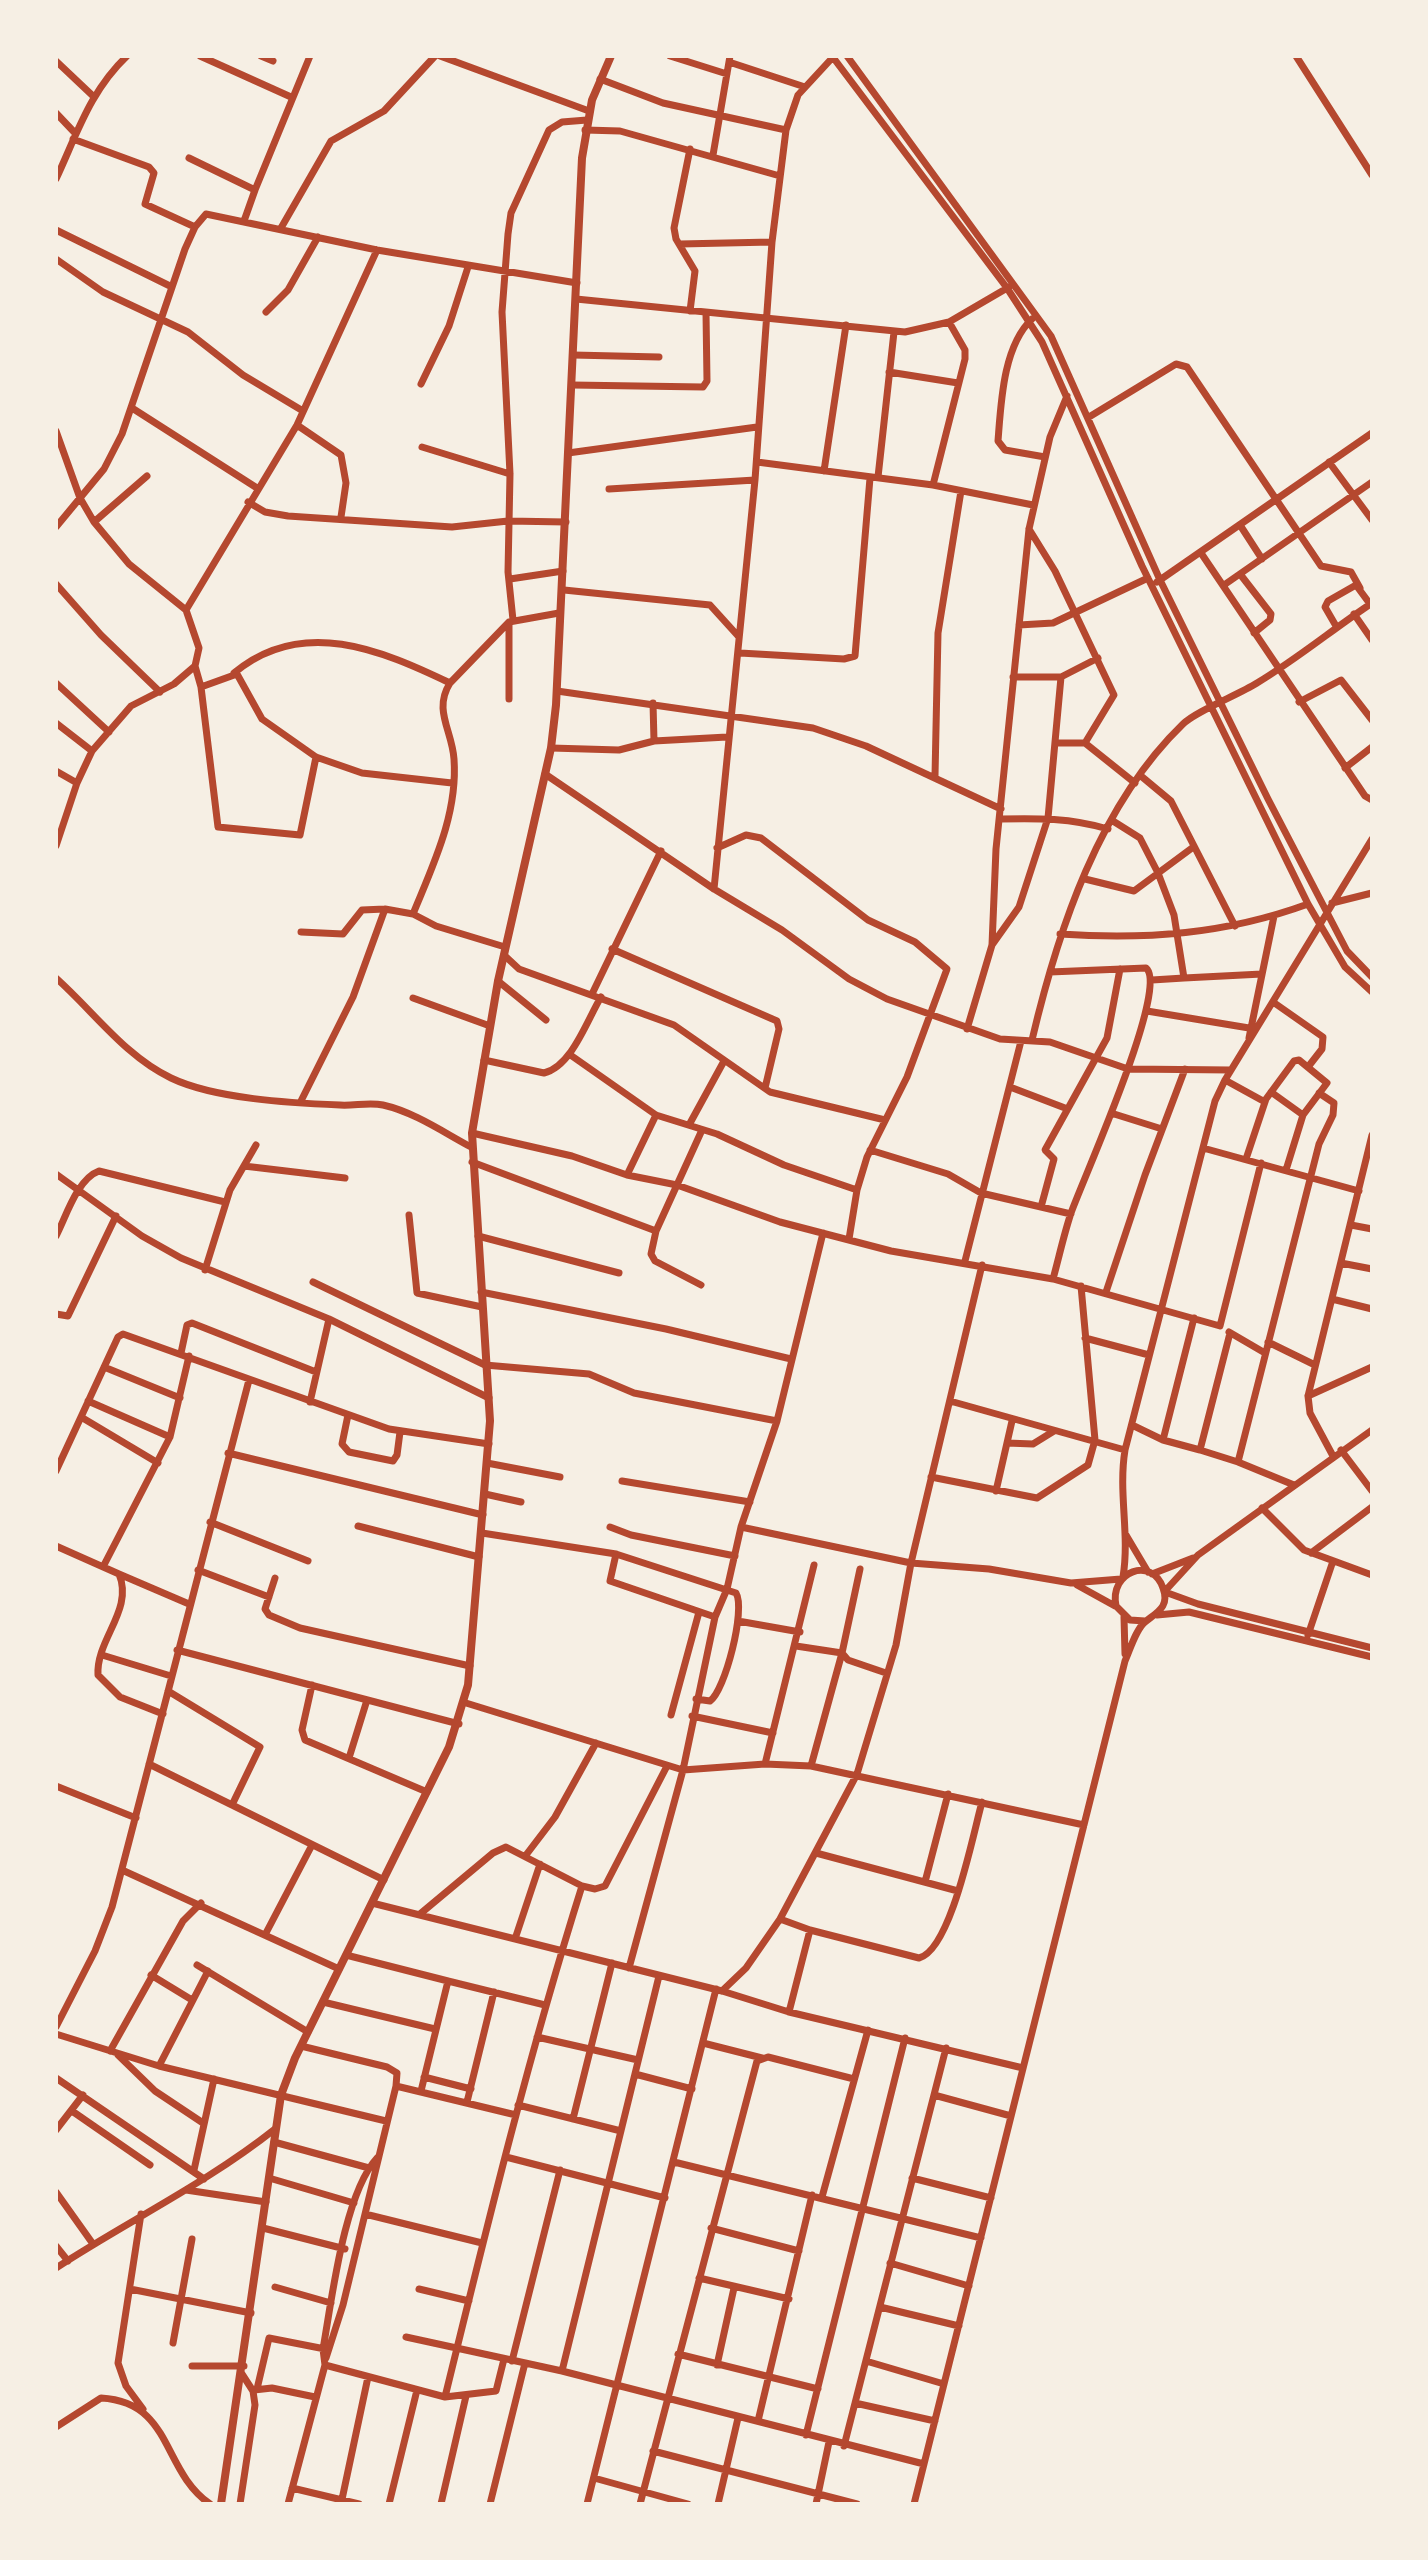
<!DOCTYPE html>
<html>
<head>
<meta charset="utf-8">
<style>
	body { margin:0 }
	#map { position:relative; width:1428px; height:2560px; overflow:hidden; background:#f6efe4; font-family:Cabin,sans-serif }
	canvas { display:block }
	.frame { position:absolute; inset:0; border:58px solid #f6efe4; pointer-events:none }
</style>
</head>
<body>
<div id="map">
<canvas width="1428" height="2560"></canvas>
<div class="frame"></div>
</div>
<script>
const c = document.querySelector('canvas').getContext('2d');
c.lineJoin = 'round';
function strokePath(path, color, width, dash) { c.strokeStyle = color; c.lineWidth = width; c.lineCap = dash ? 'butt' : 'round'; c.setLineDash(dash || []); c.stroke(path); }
strokePath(new Path2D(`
	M200,56L291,97
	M261,56L273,61
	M440,56L589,111
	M670,56L727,74
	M832,56L1007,288L1042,342L1142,566L1308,904L1345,967L1372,992
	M847,56L1051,336L1160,580L1268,799L1347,951L1372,977
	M1296,56L1372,175
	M56,61L93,96
	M729,62L805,87
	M600,79L663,103L786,130
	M56,113L75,133
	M585,130L620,131L780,176
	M73,139L149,167L154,173L145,204L195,227
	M690,149L674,228L676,239L695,271L690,311
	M713,155L730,56
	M189,158L255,190L244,221
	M56,179C77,134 90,91 127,56
	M255,190L310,56
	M281,228L331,141L384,111L435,56
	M56,230L172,287
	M680,244L772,242
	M56,259L103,292L188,332L243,375L303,411
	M576,299L905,332L949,322L1009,287
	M266,312L288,290L318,237
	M1032,319C1003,346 1001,403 998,441L1005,450L1045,457
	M573,355L659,357
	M889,372L958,383
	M421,384L449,326L468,267
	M572,385L703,387L707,381L706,313
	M132,408L257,488
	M1089,417L1176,364L1187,367L1321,566L1351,572L1360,588
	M297,425L341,455L346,483L341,517
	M56,431L80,498L94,522L129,564L186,610L199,648L195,666L174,684L131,706L92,751L77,783L56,846
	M422,447L510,474
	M568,453L757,427
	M757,462L933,485L1033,505
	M1329,462L1372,520
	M824,471L846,325
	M878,477L894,332
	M933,485L965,359V350L949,322
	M609,489L755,480
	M248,502L265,512L288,516L452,527L508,521L566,522
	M94,522L147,476
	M1240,525L1262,559
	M56,527L104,469L122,434L185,249L195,227L206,214L377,250L577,283
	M1029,529L1055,571L1114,695L1085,743H1056
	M1201,553L1365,796L1372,800
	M1240,574L1271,614L1270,620L1254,633
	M510,579L563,571
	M1157,582L1372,433
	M56,584L101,635L160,692
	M1224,585L1372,482
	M564,590L710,605L739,637
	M186,610L297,425L377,250
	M1354,614L1372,640
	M513,620L508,572L510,474L502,312L508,234L511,213L549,130L562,122L587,120
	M509,622V699
	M1019,625L1053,623L1148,578
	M1336,626L1325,607L1328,601L1356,585L1370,604
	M740,653L844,659L855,656L870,478
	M195,666L201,687L237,674L262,719L316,757L362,773L452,783
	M234,673C302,616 381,650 450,683L509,622L559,613
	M1013,677H1061L1098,658
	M56,683L109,732
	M450,683C433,710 452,730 454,759C458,814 433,865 413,914L436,926L505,947
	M201,687L218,827L300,835L316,757
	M557,691L813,728L866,746L1001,809
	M1299,702L1341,680L1372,720
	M56,723L92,751
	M654,741L727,737
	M1085,743L1135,783
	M551,748L619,750L654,741L653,703
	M1345,768L1372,747
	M56,771L77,783
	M545,774L714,889L782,930L849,979L887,999L1000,1039L1050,1042L1128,1069L1231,1070
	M935,776L938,633L961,491
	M1141,776L1171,801L1235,926
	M1000,819C1037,818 1071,818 1108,829
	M1113,821L1140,838L1158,873L1174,915L1184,978L1152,980
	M717,848L746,835L761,838L868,920L915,942L947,969L907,1077L867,1157L857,1190L849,1239
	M1085,879L1134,891L1192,848
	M714,889L755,480L772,242L786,130L798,95L834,56
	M1332,903L1372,893
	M301,932L343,934L362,910L385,909
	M1060,934C1146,940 1226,934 1308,904
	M992,945L1019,907L1048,818L1061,677
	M612,949L777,1021L779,1029L765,1088
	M504,955L519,969L674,1025L770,1092L885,1120
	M1050,972L1146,968C1170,987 1083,1179 1071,1213C1064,1234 1059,1257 1053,1279
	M56,978C94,1012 125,1056 171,1078C215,1099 291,1103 340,1105C354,1106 369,1102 383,1105C414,1112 443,1132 471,1147
	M1184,978L1262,974
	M498,981L546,1020
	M593,992L661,851
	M413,998L490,1026
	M1273,1002L1323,1037L1322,1049L1308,1067
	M1147,1011L1249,1028
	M967,1029L992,945L996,849L1029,529L1050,437L1067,396
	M1249,1038L1274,916
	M1032,1040C1058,930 1099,805 1183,724C1196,711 1238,695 1257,683C1297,659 1333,629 1372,603
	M569,1054L656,1115L717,1134L784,1165L857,1190
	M484,1060L544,1073C572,1066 587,1020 601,997
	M1225,1080L1265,1102
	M1010,1087L1065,1108
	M1271,1092L1303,1115
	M301,1101L353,997L385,909L413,914
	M1111,1113L1162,1129
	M689,1125L724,1061
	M472,1133L572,1156L627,1175L677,1185L780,1222L891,1251L1053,1279L1220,1326L1261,1163
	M1203,1148L1359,1191
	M870,1150L948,1174L981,1193L1071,1214
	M1246,1159L1266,1099L1294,1061L1299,1060L1327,1083L1303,1115L1286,1170
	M472,1162L656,1231
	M244,1166L345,1178
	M56,1174L142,1236L181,1258L329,1319L489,1398
	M627,1175L656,1115
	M1041,1207L1054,1159L1045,1150L1107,1038L1120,969
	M409,1215L417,1293L482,1307
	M1351,1225L1372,1229
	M56,1236C66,1217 77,1179 99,1171L225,1202
	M478,1236L619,1273
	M965,1261L1021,1041
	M1341,1263L1372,1269
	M205,1270L230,1190L256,1145
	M313,1282L485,1365L589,1374L634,1393L777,1421
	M701,1285L655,1261L651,1254L656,1231L702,1130
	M481,1292L666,1329L791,1359
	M1106,1292L1145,1175L1185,1069
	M1332,1299L1372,1309
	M56,1314L68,1316L116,1216
	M1229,1332L1265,1353
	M1085,1338L1149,1355
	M1268,1342L1315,1365
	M181,1353L187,1325L192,1323L316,1372
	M104,1367L180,1398
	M1308,1396L1372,1367
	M88,1401L170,1437
	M950,1401L1125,1450
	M310,1402L329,1319
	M348,1415L342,1444L349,1452L393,1461L397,1455L400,1432
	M81,1417L158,1463
	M1132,1425L1163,1440L1200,1450L1230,1333
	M1163,1440L1194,1318
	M1007,1443L1033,1444L1054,1431
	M1200,1450L1238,1462L1319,1144L1333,1115L1334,1103L1319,1093
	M1341,1450L1372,1491
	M228,1453L483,1515
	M1333,1456L1310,1413L1308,1396L1372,1135
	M1238,1462L1294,1485
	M487,1463L560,1477
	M56,1471L118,1337L123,1334L389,1429L489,1444
	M931,1477L1037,1498L1088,1465L1095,1440L1081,1286
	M622,1481L750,1502
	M996,1491L1012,1421
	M485,1494L521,1502
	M1262,1508L1304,1550L1372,1575
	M210,1522L308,1561
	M358,1526L479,1557
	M610,1527L631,1535L735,1556
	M741,1527L911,1563L989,1569L1071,1583L1121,1579
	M482,1533L616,1554L736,1593C746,1609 725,1691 710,1701L696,1699
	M1126,1535L1148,1572
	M56,1546L119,1574C134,1610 96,1639 98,1675L120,1697L163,1714
	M1311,1553L1372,1507
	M616,1554L610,1581L715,1617
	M104,1565L170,1437L189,1356
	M198,1570L269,1597
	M119,1574L189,1604
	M1152,1574L1193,1558
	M1123,1577C1130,1534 1118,1493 1125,1450L1215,1101L1225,1080L1372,839
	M275,1578L265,1609L269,1615L300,1628L470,1666
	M1077,1585L1115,1606
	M1165,1591L1198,1555L1372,1430
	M1165,1592L1198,1604L1372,1648
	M1157,1615L1189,1612L1372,1657
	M1124,1617L1125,1654
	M738,1621L800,1632
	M1308,1635L1333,1561
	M796,1646L842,1653L848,1660L886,1673
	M177,1650L459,1724
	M102,1655L171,1676
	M312,1685L302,1730L305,1740L427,1792
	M168,1691L260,1747L232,1805
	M466,1703L683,1770L765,1764L811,1766L1084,1825
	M671,1715L699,1612
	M692,1716L773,1733
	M349,1758L367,1700
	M149,1764L384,1880
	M765,1764L814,1565
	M811,1766L842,1653L860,1569
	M56,1786L136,1818
	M816,1853L958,1891
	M526,1855L555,1817L596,1743
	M122,1870L339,1969
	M925,1882L948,1794
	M582,1886L595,1889L605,1886L667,1766
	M372,1903L722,1991L789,2012L1023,2068
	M420,1914L493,1853L506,1847L582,1886C529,2054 487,2226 445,2397
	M780,1919L810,1930L919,1958C951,1950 973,1834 982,1802
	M266,1933L312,1845
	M515,1939L540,1864
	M346,1955L448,1981
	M197,1965L308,2032
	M629,1968L683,1770L715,1617L727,1589L741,1527L777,1421L823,1233
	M151,1975L192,2000
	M722,1991L746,1968L780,1919L857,1774L896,1645L911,1563L982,1265
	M323,2002L435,2029
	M789,2012L810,1930
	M56,2027L95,1951L112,1907L249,1380
	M56,2034L159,2066L386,2121
	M537,2037L638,2060
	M703,2043L762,2058
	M301,2046L387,2067L397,2073L396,2086
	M110,2051L183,1921L201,1903
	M118,2055L155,2091L203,2123
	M159,2066L208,1971
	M635,2074L692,2089
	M424,2077L471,2089
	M56,2078L204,2179
	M421,2091L448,1981L545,2005
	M934,2095L1011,2116
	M467,2102L494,1992
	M518,2105L621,2131
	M72,2111L150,2165
	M573,2119L612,1963
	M56,2130L83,2095
	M274,2142L369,2168
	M506,2157L665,2198
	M377,2158C344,2194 332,2299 323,2349L325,2365L445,2397L496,2391L504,2359
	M674,2162L981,2238
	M194,2170L214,2079
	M269,2178L354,2203
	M912,2178L991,2198
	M186,2190L266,2202
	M56,2192L93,2244
	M822,2197L868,2030
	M141,2214L118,2363L126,2386L143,2409
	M365,2214L482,2243
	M263,2228L345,2249
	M711,2228L799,2251
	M56,2246L68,2261
	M890,2263L969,2286
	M56,2268C128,2221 207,2183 275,2129
	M699,2278L789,2299
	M275,2287L331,2303
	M130,2289L251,2313
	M419,2289L469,2301
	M880,2307L959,2326
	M406,2337L562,2371L924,2464
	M173,2343L192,2239
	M678,2354L818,2389
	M326,2358L343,2305L396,2086L516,2115
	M512,2361L560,2170
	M866,2361L944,2384
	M717,2365L734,2288
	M192,2366H244
	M562,2371L659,1976
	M257,2389L269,2338L325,2349
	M254,2390L272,2388L315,2397
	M855,2403L935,2421
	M758,2421L812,2195
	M56,2427L101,2398C173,2402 161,2470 210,2504
	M806,2435L905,2038
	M844,2446L946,2048
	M653,2451L857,2504
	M594,2478L688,2504
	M292,2488L359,2504
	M240,2504L255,2405L253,2391L242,2374
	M288,2504L325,2365
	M341,2504L368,2377
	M389,2504L417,2390
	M441,2504L466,2396
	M490,2504L525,2363
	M587,2504L716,1989
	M640,2504L757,2061L768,2057L854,2079
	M718,2504L738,2418
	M816,2504L829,2442
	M914,2504L1125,1661C1130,1650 1136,1629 1145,1622C1157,1612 1170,1607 1163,1588C1152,1556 1109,1571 1116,1606L1130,1620L1145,1621`), '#b5482f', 7);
strokePath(new Path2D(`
	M221,2504L281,2095L295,2058L449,1747L468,1685L490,1421L472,1133L498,981L551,748L556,705L582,158L592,100L611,56`), '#b5482f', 8);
</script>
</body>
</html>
